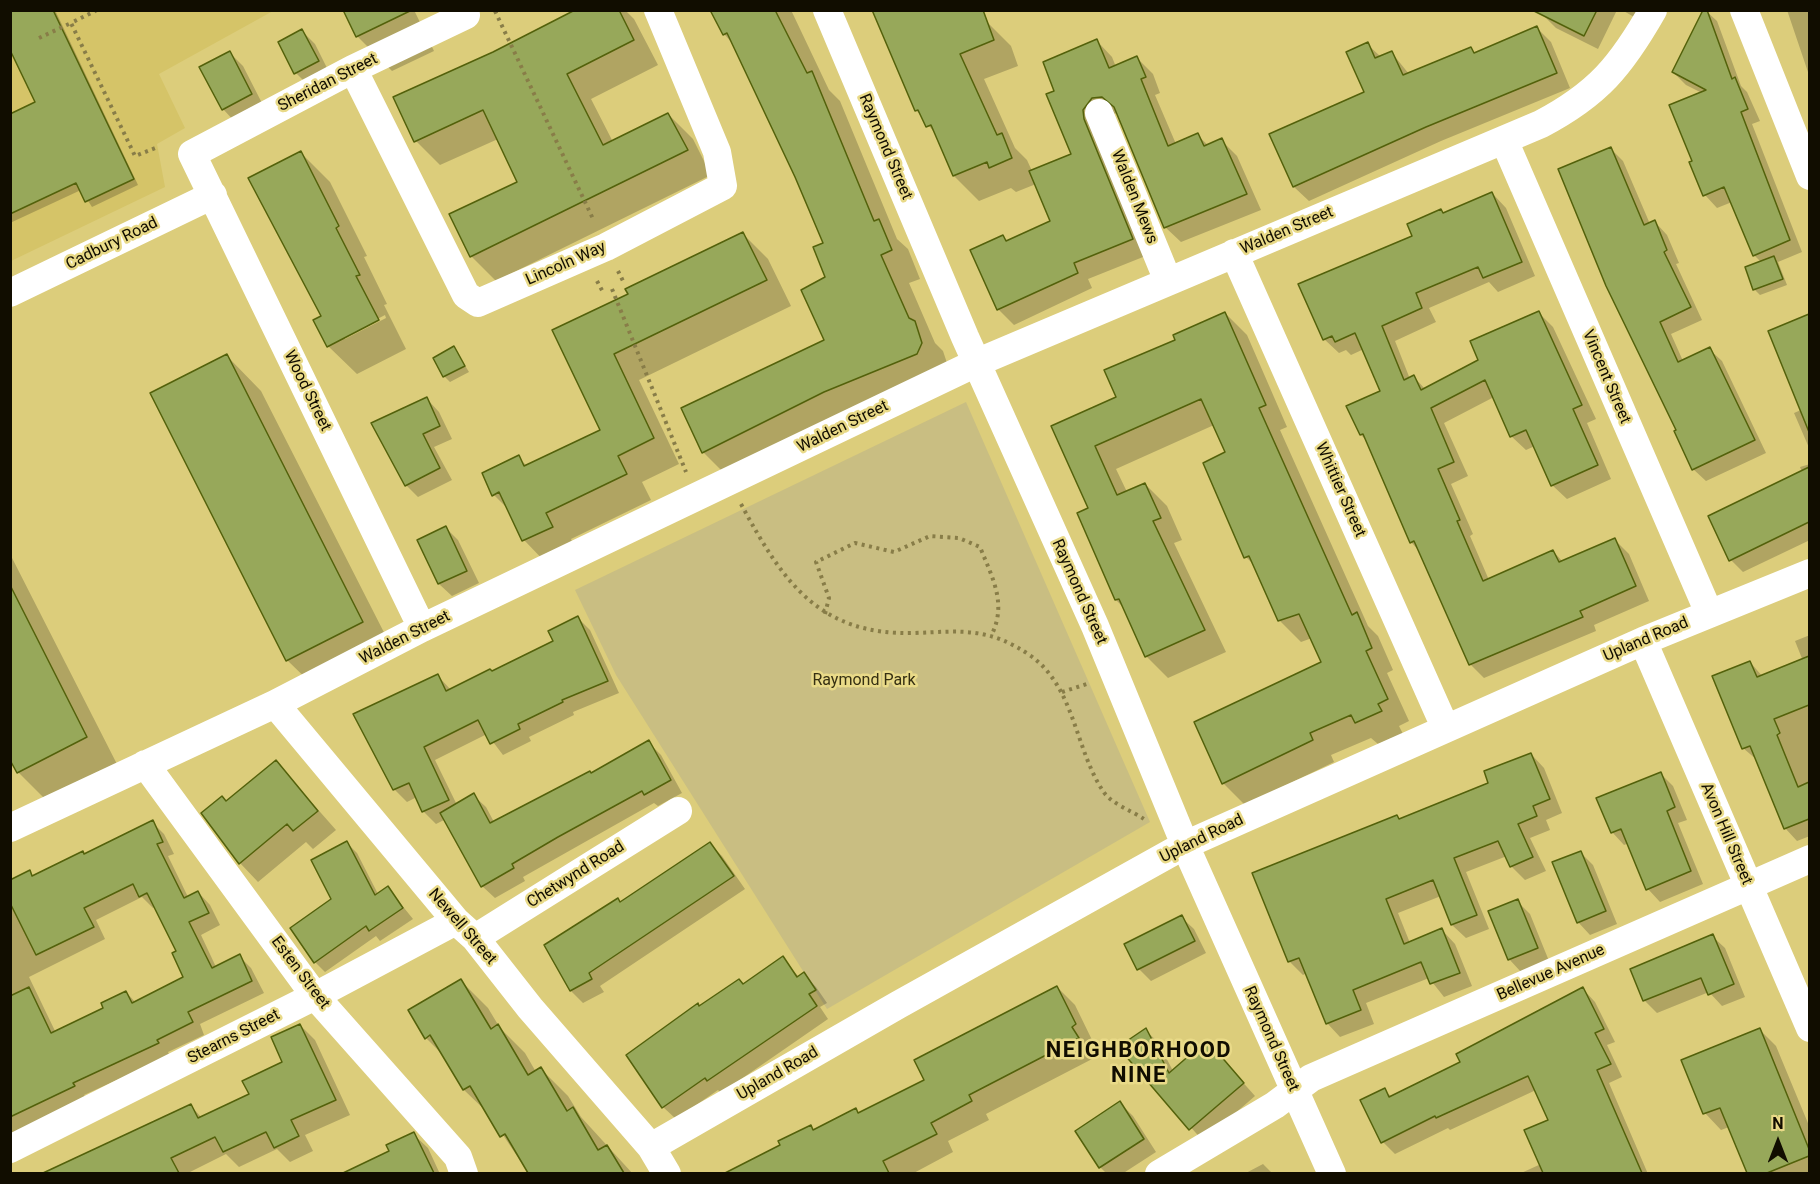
<!DOCTYPE html>
<html>
<head>
<meta charset="utf-8">
<style>
	body { margin:0 }
	#map { position:relative; width:1820px; height:1184px; overflow:hidden; background:#dccd7b; font-family:Roboto,sans-serif }
	canvas { display:block }
	.frame { position:absolute; inset:0; border:12px solid #110d00; pointer-events:none }
	.north { position:absolute; left:1748px; top:1112px; width:60px; height:60px; -webkit-text-stroke:4px #e9da88; paint-order:stroke; rotate:0deg; font-size:16px; font-weight:700; line-height:24px; text-align:center; color:#110d00 }
	.north::after { content:''; display:block; margin:auto; width:21px; height:27px; background:#110d00; clip-path:polygon(50% 0,100% 100%,50% 72%,0 100%) }
</style>
</head>
<body>
<div id="map">
<canvas width="1820" height="1184"></canvas>
<div class="frame"></div>
<div class="north">N</div>
</div>
<script>
const c = document.querySelector('canvas').getContext('2d');
c.lineJoin = 'round';
function fill(path, color) { c.fillStyle = color; c.fill(path, 'evenodd'); }
function strokePath(path, color, width, dash) { c.strokeStyle = color; c.lineWidth = width; c.lineCap = dash ? 'butt' : 'round'; c.setLineDash(dash || []); c.stroke(path); }
function drawText(font, color, halo, rows, align = 'center') {
  c.font = font + ' Roboto,sans-serif'; c.lineWidth = 5; c.setLineDash([]); c.textBaseline = 'middle'; c.strokeStyle = halo; c.fillStyle = color; for (const [text, x, y, turn = 0] of rows) {
    c.save(); c.translate(x, y); c.rotate((+turn || 0) * Math.PI / 180); c.textAlign = isNaN(turn) ? turn : align; if (halo) c.strokeText(text, 0, 0); c.fillText(text, 0, 0); c.restore();
  }
}
fill(new Path2D(`
	M10,11H273L159,74L185,128L157,144L165,187L11,261Z`), '#d5c468');
fill(new Path2D(`
	M966,402L1150,822L827,1009L616,675L575,590Z`), '#c9be82');
fill(new Path2D(`
	M10,10H55L138,185L92,207L81,190L10,223V115L37,103Z
	M345,10H414L434,51L392,71L357,36Z
	M578,10H625L634,19L658,65L591,99L613,142L668,114L693,139L711,175L496,281L471,256L519,182L498,139L440,165L416,141L494,53Z
	M712,10H791L829,90L840,101L897,239L908,249L920,279L909,283L935,343L943,351L950,372L732,481L703,452L683,409L826,340L827,278L825,244L778,134L771,127L734,45L724,34Z
	M1544,10H1617L1598,49L1556,28L1542,14Z
	M1622,10H1638L1634,17Z
	M1705,10L1717,21L1741,86L1747,92L1760,121L1752,124L1802,252L1778,262L1787,285L1760,295L1754,289L1762,263L1754,255L1732,202L1717,208L1705,195L1691,163L1694,162L1702,93L1686,85L1673,72Z
	M1787,10H1810V76L1809,75Z
	M986,21L1011,46L1018,66L984,79L1015,148L1027,160L1032,171L1073,155L1056,92L1097,41L1112,57L1116,67L1137,58L1153,74L1160,93L1155,95L1176,144L1197,135L1209,146L1221,140L1237,156L1261,210L1181,242L1165,227L1119,114L1109,113L1148,255L1088,279L1092,288L1014,325L998,309L1003,236L1008,241L1051,222L1036,184L1016,192L1011,188L979,201L954,176L938,137L916,110Z
	M1537,28L1551,42L1570,88L1441,141L1309,201L1294,187L1271,135L1366,93L1367,44L1381,57L1392,53L1409,74L1471,49L1476,54Z
	M302,31L315,44L330,74L308,85L296,73Z
	M230,53L243,66L264,107L235,122L223,109Z
	M1610,148L1623,161L1650,224L1655,222L1667,235L1679,263L1676,264L1702,320L1671,334L1683,361L1709,349L1722,361L1766,453L1706,481L1693,469L1678,431Z
	M301,153L330,182L367,256L364,257L387,304L384,305L406,349L357,374L328,346ZM385,315L386,318L345,339V336Z
	M1492,193L1506,208L1535,276L1498,292L1489,282L1429,308L1436,322L1395,341L1410,379L1414,377L1425,389L1480,360L1539,313L1553,327L1596,419L1587,423L1611,479L1567,499L1552,485L1535,446L1526,450L1511,436L1494,397L1444,423L1468,476L1451,484L1473,534L1470,536L1489,580L1553,551L1563,562L1614,539L1629,554L1649,601L1594,625L1596,631L1484,678L1470,664L1420,552L1411,542L1367,441L1361,435L1382,391L1364,349L1351,355L1346,350L1339,353L1324,339L1414,237L1444,214Z
	M743,234L768,259L791,306L639,380L679,464L642,482L651,500L571,539L577,553L549,566L524,540L509,510L494,495L518,457L527,466L602,431L554,331L630,295Z
	M1225,313L1247,335L1287,427L1280,430L1368,626L1378,636L1393,670L1387,673L1409,721L1399,726L1403,734L1378,744L1371,738L1331,755L1334,762L1245,805L1223,783L1323,662L1312,638L1301,642L1279,620L1255,566L1246,557L1227,453L1214,425L1116,469L1127,492L1145,484L1167,506L1182,540L1174,543L1226,652L1168,678L1146,656L1125,609L1116,600L1090,509L1053,427L1118,398L1177,340Z
	M1810,316V450L1794,413L1801,410L1770,332Z
	M454,348L469,372L450,382L444,376Z
	M227,356L261,391L396,656L322,694L287,660Z
	M427,399L439,412L452,439L434,447L452,480L418,497L406,485Z
	M1810,464V540L1743,572L1731,560L1802,472L1800,467Z
	M446,528L458,540L479,583L452,596L439,584L419,540Z
	M10,554L121,772L53,807L18,772L10,757Z
	M578,618L590,630L619,693L573,712L574,715L529,737L531,741L503,755L487,734L435,760L457,805L473,795L486,807L494,822L591,775L648,742L661,755L682,793L658,806L654,803L523,877L525,881L495,898L482,886L446,819L436,824L423,811L417,797L407,802L394,789L438,676L451,690L555,641Z
	M1810,635V836L1797,841L1785,828L1757,760L1743,748L1750,662L1763,677L1803,661L1795,641Z
	M1531,754L1544,768L1562,813L1546,820L1550,830L1530,838L1546,871L1525,880L1511,866L1507,856L1466,872L1489,929L1466,938L1452,925L1441,896L1398,913L1410,943L1442,930L1455,944L1472,986L1444,997L1429,978L1366,1003L1374,1024L1340,1037L1327,1023L1307,973L1303,975L1289,961L1397,816L1401,820L1490,784Z
	M276,762L336,830L313,849L306,842L258,882L240,863L226,802Z
	M1661,774L1673,786L1687,820L1678,823L1703,884L1660,902L1648,889L1629,843L1624,845L1612,832Z
	M152,822L164,834L174,854L168,856L188,897L198,892L210,905L220,925L201,935L216,967L239,956L251,968L264,993L200,1024L204,1035L168,1052L170,1056L84,1095L86,1098L10,1136V882L30,872L34,877ZM142,897L153,908L156,906L178,952L185,978L136,1003L126,992L105,1009L56,1033L29,977L105,939L96,920Z
	M347,843L357,853L378,894L388,888L413,919L380,941L376,936L325,972L315,962Z
	M710,844L722,856L745,889L600,986L604,992L583,1003L571,991L546,945L621,903Z
	M1581,853L1593,865L1617,924L1590,935L1578,922Z
	M1517,901L1530,914L1549,961L1521,972L1509,959Z
	M1181,917L1194,929L1206,953L1151,981L1139,969Z
	M1712,936L1725,948L1745,997L1722,1006L1709,992L1657,1013L1644,1000Z
	M782,958L799,977L803,974L816,987L827,1003L820,1007L828,1019L721,1093L718,1090L676,1119L663,1107L700,1007L743,985Z
	M461,981L488,1008L500,1028L525,1053L536,1072L541,1069L568,1096L581,1117L633,1174H529L489,1114L464,1090L444,1056L426,1038Z
	M1057,987L1075,1005L1093,1042L1089,1046L1096,1057L986,1114L989,1120L948,1141L953,1152L912,1174H728L782,1146L810,1127L814,1131L855,1110L859,1114L926,1080Z
	M1583,989L1595,1002L1615,1042L1607,1045L1622,1077L1609,1083L1648,1174H1519L1541,1164L1550,1120L1536,1090L1450,1130L1448,1128L1395,1154L1383,1142L1384,1090L1392,1097L1462,1063Z
	M300,1025L315,1040L350,1115L305,1135L313,1151L290,1162L277,1149L239,1167L226,1154L186,1174H81L75,1160L191,1106L202,1118L251,1095L284,1063Z
	M1145,1030L1158,1042L1173,1071L1207,1042L1255,1096L1203,1141L1120,1047Z
	M1760,1030L1776,1046L1810,1128V1174H1749L1729,1127L1721,1130L1705,1113L1683,1061Z
	M1120,1103L1133,1116L1156,1152L1122,1174H1107L1100,1167Z
	M413,1134L428,1148L440,1174L347,1173L391,1152Z
	M1263,1164L1273,1174H1244Z`), '#0003');
const building = new Path2D(`
	M10,10H53L134,179L85,202L76,183L10,214V114L35,102L10,50Z
	M343,10H412L356,37Z
	M575,10H619L634,40L567,74L603,145L668,113L688,150L470,257L449,214L517,182L483,110L414,142L393,97L493,52Z
	M710,10H775L807,73L812,71L874,221L879,219L892,250L881,255L909,318L915,321L922,343L917,354L824,392L702,453L681,408L824,340L801,290L825,277L813,247L823,243L795,177L727,33L723,35Z
	M872,10H983L994,40L960,54L997,135L1002,133L1012,158L989,168L987,162L953,176L931,125L926,127L918,110L915,111Z
	M1532,10H1597L1584,36Z
	M1703,10H1707L1732,79L1735,77L1748,109L1741,112L1790,240L1753,256L1724,187L1703,196L1689,162L1692,161L1669,105L1706,90L1672,72Z
	M1537,26L1557,73L1426,127L1293,187L1269,134L1364,92L1346,52L1368,42L1375,58L1392,51L1403,75L1471,47L1474,53Z
	M302,29L319,61L294,74L278,42Z
	M1097,39L1109,68L1137,56L1146,77L1141,79L1168,146L1198,133L1204,146L1222,138L1247,194L1164,228L1114,107L1102,97L1092,98L1083,110L1084,119L1133,239L1074,263L1078,273L997,310L970,250L1003,235L1006,241L1050,221L1029,171L1071,154L1046,94L1054,91L1043,62Z
	M230,51L252,94L222,110L199,67Z
	M1611,147L1644,225L1655,220L1667,250L1664,252L1691,307L1660,322L1678,362L1710,347L1755,440L1692,470L1674,431L1676,430L1606,286L1558,169Z
	M301,151L339,226L336,228L360,275L356,276L379,320L327,347L313,320L321,316L248,178Z
	M1492,192L1522,262L1483,278L1478,267L1416,293L1422,308L1382,326L1404,380L1414,375L1421,390L1478,360L1470,341L1539,311L1582,405L1573,409L1598,465L1551,486L1526,430L1510,437L1485,380L1431,408L1454,462L1438,469L1460,520L1457,521L1483,581L1553,550L1559,562L1615,538L1636,586L1580,611L1583,617L1469,665L1414,541L1410,543L1363,434L1360,435L1346,406L1380,391L1355,333L1335,342L1332,336L1323,340L1298,284L1412,236L1407,224L1441,209L1443,213Z
	M743,232L767,280L614,354L654,438L618,456L627,474L546,513L553,527L522,541L499,492L492,496L482,473L519,455L524,466L600,430L552,330L628,294L625,289Z
	M1774,256L1783,279L1753,290L1745,267Z
	M1225,312L1266,405L1259,408L1352,615L1357,612L1372,648L1366,651L1388,699L1378,704L1382,711L1355,723L1351,715L1310,733L1313,740L1222,784L1194,722L1321,662L1299,614L1278,621L1249,556L1244,558L1203,463L1225,452L1201,399L1095,446L1117,495L1145,483L1161,518L1153,521L1205,630L1145,657L1119,599L1115,600L1077,513L1088,508L1051,426L1116,397L1104,370L1175,340L1173,335Z
	M1809,314V432L1768,331Z
	M454,346L465,366L443,377L433,358Z
	M227,354L363,622L286,661L150,393Z
	M427,397L440,426L423,434L440,468L405,486L371,423Z
	M1809,467V522L1729,561L1708,516Z
	M446,526L467,571L438,584L417,540Z
	M10,585L87,737L17,773L10,760Z
	M578,616L608,681L562,700L563,702L518,724L520,729L490,744L478,720L424,747L449,800L422,812L409,783L393,790L353,714L438,674L446,691L490,669L492,671L553,641L548,631Z
	M1809,656V705L1774,719L1780,733L1777,735L1798,787L1809,782V819L1784,829L1750,746L1742,749L1712,676L1750,661L1757,677Z
	M649,740L671,780L644,795L642,791L558,837L512,864L514,868L481,887L440,813L474,793L490,823L590,771L591,773Z
	M1531,753L1550,799L1533,806L1537,816L1518,824L1533,857L1510,867L1498,841L1454,858L1477,915L1451,925L1433,880L1386,899L1404,944L1442,928L1460,973L1430,984L1421,962L1353,990L1361,1010L1326,1024L1299,958L1288,962L1252,873L1397,815L1399,819L1488,783L1484,771Z
	M276,760L318,811L293,831L287,824L239,864L201,813L222,796L226,801Z
	M1661,772L1675,807L1667,811L1691,871L1646,890L1621,829L1611,833L1596,798Z
	M153,820L163,842L157,844L184,898L198,891L209,913L189,922L212,968L240,954L252,981L188,1012L193,1022L157,1040L159,1043L73,1083L75,1086L10,1117V996L29,987L51,1033L103,1008L101,1003L126,991L132,1003L183,977L172,953L176,951L147,893L139,897L133,884L84,908L94,927L36,955L10,903V880L30,870L32,876L83,851L84,854Z
	M347,841L375,895L388,886L403,908L369,931L366,926L314,963L290,928L331,899L311,860Z
	M710,842L734,876L589,973L592,979L570,991L544,945L618,898L620,902Z
	M1581,851L1606,911L1577,923L1552,862Z
	M1518,899L1538,948L1508,960L1488,911Z
	M1182,915L1195,941L1137,970L1124,944Z
	M1713,934L1734,984L1708,995L1701,978L1643,1001L1630,969Z
	M783,956L797,977L804,972L816,990L809,994L817,1006L707,1081L705,1078L662,1108L626,1055L698,1003L699,1006L739,979L743,984Z
	M461,979L491,1029L498,1024L528,1075L541,1067L567,1111L573,1107L598,1150L607,1145L624,1173H528L505,1134L500,1137L470,1086L463,1090L430,1035L425,1039L408,1010Z
	M1057,986L1076,1024L1072,1027L1079,1038L969,1095L972,1101L931,1123L937,1134L883,1161L889,1173H725L780,1145L778,1141L811,1125L813,1130L856,1108L858,1113L924,1080L914,1060Z
	M1583,987L1604,1029L1595,1033L1611,1064L1597,1070L1642,1173H1543L1524,1130L1548,1120L1528,1076L1436,1118L1435,1116L1381,1143L1360,1100L1385,1088L1389,1097L1460,1062L1456,1054Z
	M300,1024L336,1100L291,1120L299,1136L274,1148L266,1132L223,1152L215,1137L171,1158L179,1173H43L191,1104L198,1118L249,1094L242,1081L282,1062L271,1037Z
	M1146,1028L1169,1073L1207,1040L1244,1083L1189,1130L1118,1047Z
	M1760,1028L1809,1149V1156L1767,1173H1747L1720,1108L1703,1114L1681,1060Z
	M1120,1101L1144,1139L1099,1168L1075,1131Z
	M414,1132L434,1173H343L389,1151L386,1145Z`);
fill(building, '#97a85a');
strokePath(building, '#53610b', 1.5);
strokePath(new Path2D(`
	M97,10L71,23L135,156L158,147
	M495,11L594,221
	M39,38L71,23
	M618,271L624,283
	M597,281L604,294
	M612,289L686,472
	M741,504C783,582 819,636 915,633C962,631 989,627 1031,656C1075,688 1075,749 1103,791C1110,803 1132,811 1144,819
	M825,614L829,598L816,562L855,543L894,552L930,536L959,538L980,547C992,577 1007,603 992,634
	M1062,692L1090,683`), '#887d48', 4, [3, 4.5]);
strokePath(new Path2D(`
	M827,10L965,337L1095,626L1185,845L1332,1174
	M1744,10L1810,176
	M353,69L466,295L478,303L606,247L723,186L717,152L658,10
	M1099,113L1168,281
	M1504,140L1709,613
	M1234,253L1445,727
	M10,293L213,195
	M422,628L192,154L353,69L466,15
	M1643,641L1810,1028
	M275,704L456,921L475,938L530,1008L651,1147L667,1174
	M145,764L315,996L458,1157L464,1174
	M10,828L275,704L422,628L976,363L1541,124C1598,94 1621,66 1653,10
	M475,938L678,811
	M651,1147L898,1005L1185,845L1643,641L1810,573
	M10,1149L315,996L456,921
	M1159,1174L1275,1105L1311,1078L1810,859`), '#fff', 28);
drawText('16px', '#110d00', '#e9da88', [
	["Sheridan Street",328,83,-27],
	["Raymond Street",885,147,67],
	["Walden Mews",1134,197,68],
	["Walden Street",1287,231,-23],
	["Cadbury Road",112,244,-26],
	["Lincoln Way",566,264,-24],
	["Vincent Street",1606,377,67],
	["Wood Street",307,391,64],
	["Walden Street",843,427,-26],
	["Whittier Street",1340,490,66],
	["Raymond Street",1079,592,66],
	["Walden Street",405,638,-27],
	["Upland Road",1646,640,-23],
	["Avon Hill Street",1726,834,67],
	["Upland Road",1202,839,-26],
	["Chetwynd Road",576,875,-32],
	["Newell Street",462,927,49],
	["Esten Street",300,973,53],
	["Bellevue Avenue",1551,973,-24],
	["Stearns Street",234,1037,-27],
	["Raymond Street",1271,1039,66],
	["Upland Road",778,1074,-30]
]);
drawText('16px', '#363012', '#e9da88', [
	["Raymond Park",864,681]
]);
c.letterSpacing = '1.5px';
drawText('bold 22px', '#110d00', '#e9da88', [
	["NEIGHBORHOOD",1139,1051],
	["NINE",1139,1076]
]);
c.letterSpacing = '0px';
</script>
</body>
</html>
